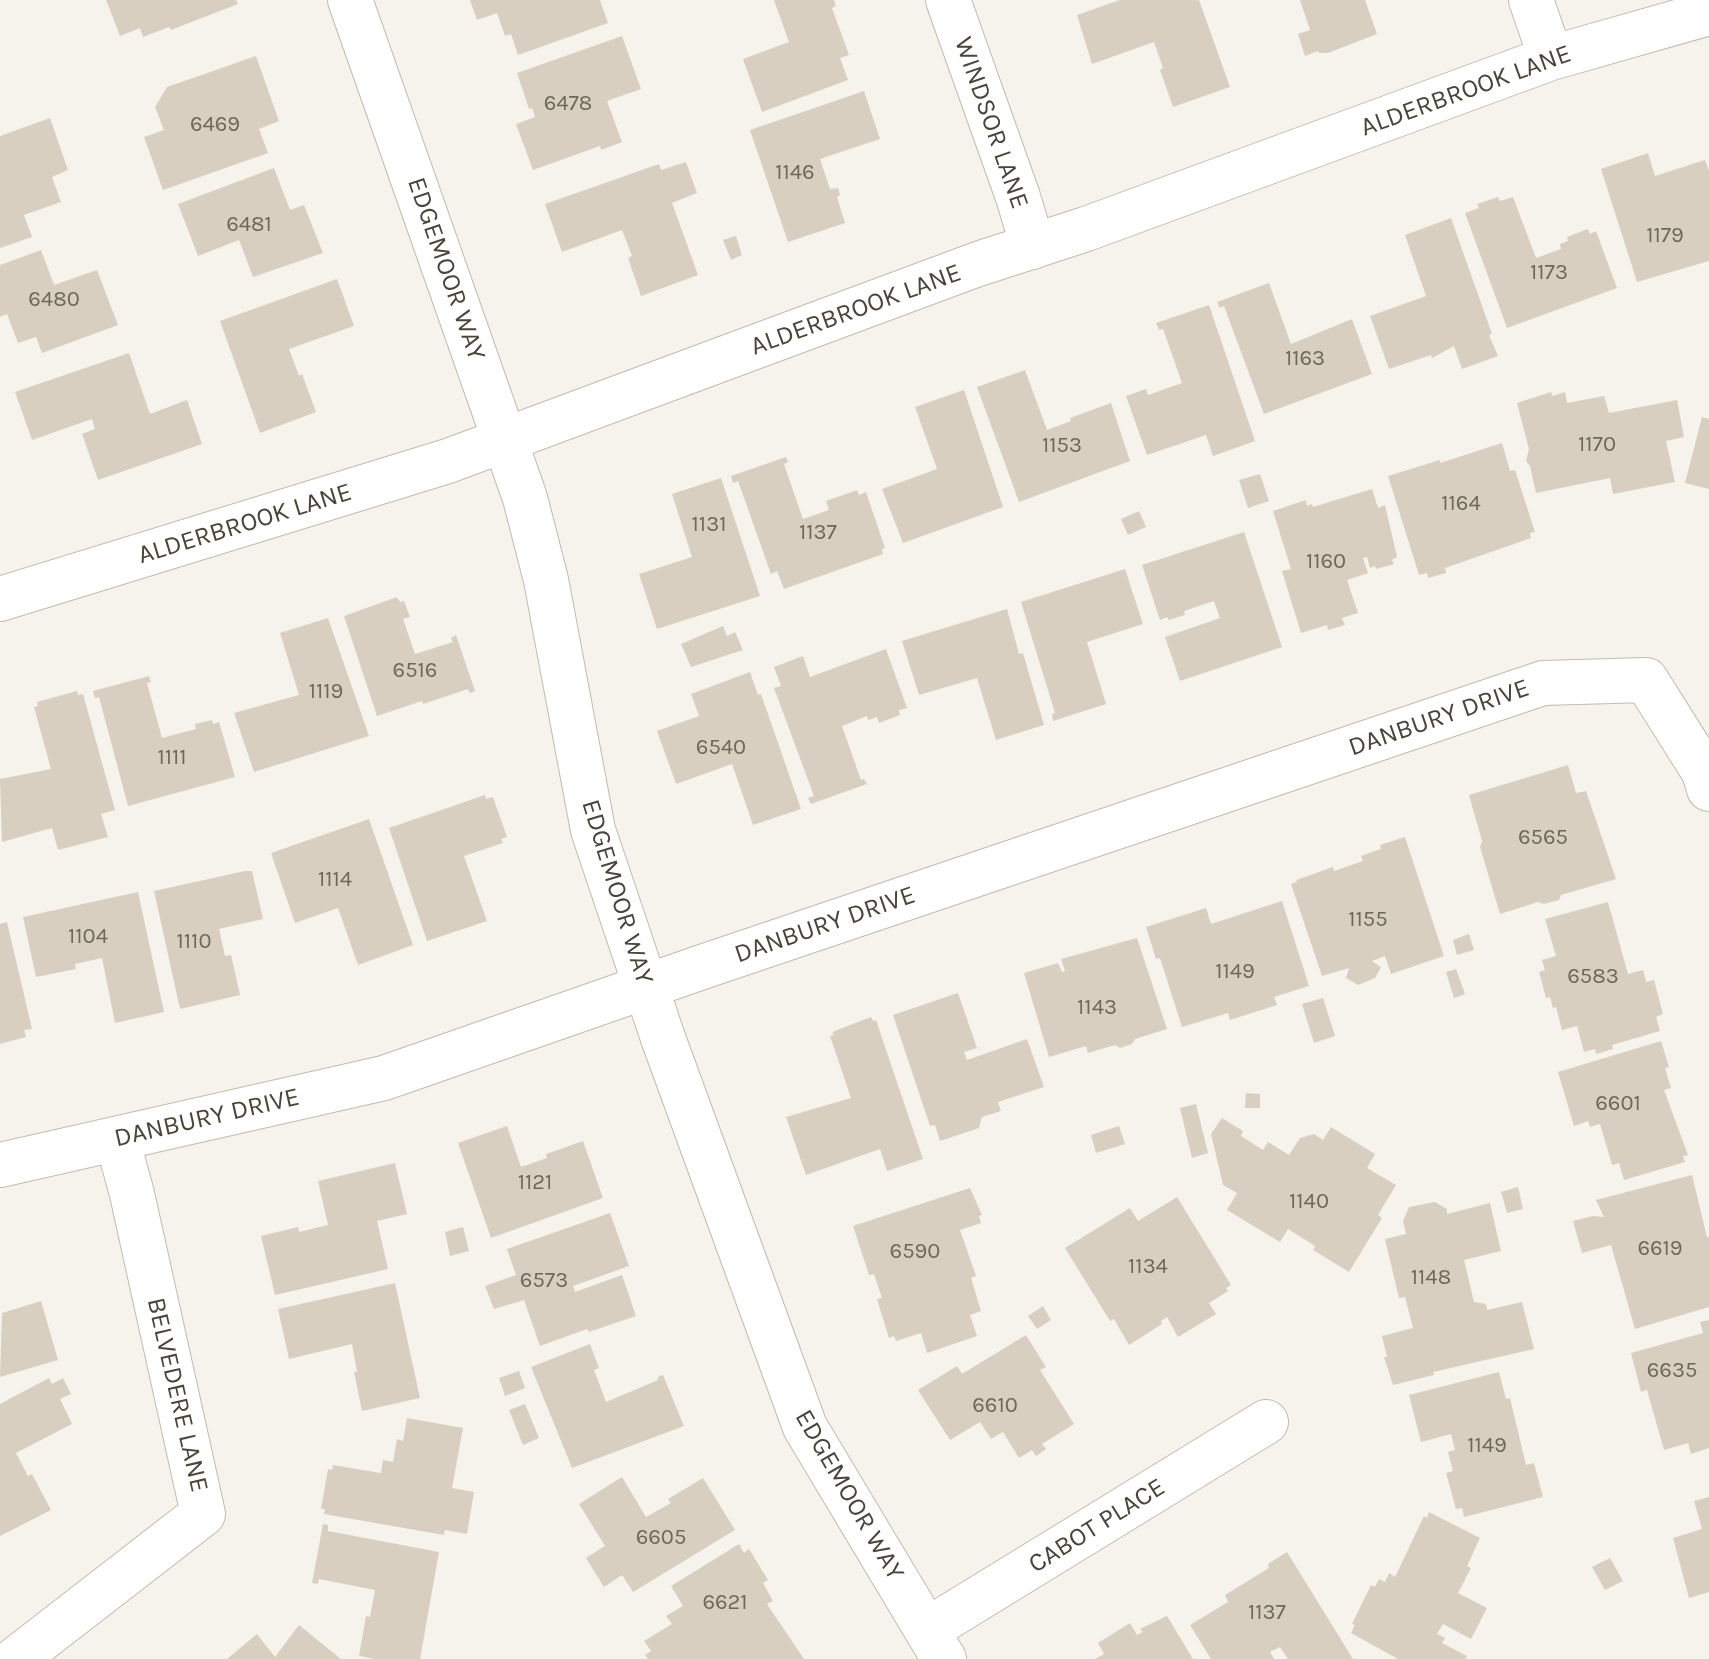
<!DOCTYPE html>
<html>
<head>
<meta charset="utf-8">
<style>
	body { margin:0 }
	canvas { display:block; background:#f6f3ec }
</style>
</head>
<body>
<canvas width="1709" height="1659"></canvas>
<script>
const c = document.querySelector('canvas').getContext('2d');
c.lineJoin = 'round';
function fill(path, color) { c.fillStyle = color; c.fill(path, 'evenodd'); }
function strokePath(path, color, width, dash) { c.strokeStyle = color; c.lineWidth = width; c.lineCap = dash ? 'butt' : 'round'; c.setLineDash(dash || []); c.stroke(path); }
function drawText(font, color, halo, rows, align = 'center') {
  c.font = font + ' Karla,sans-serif'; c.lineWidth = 7; c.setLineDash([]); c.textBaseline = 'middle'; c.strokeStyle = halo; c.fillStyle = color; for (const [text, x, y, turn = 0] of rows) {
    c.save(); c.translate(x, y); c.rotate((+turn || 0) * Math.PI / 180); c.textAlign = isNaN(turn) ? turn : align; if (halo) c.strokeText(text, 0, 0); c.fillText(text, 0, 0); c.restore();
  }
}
fill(new Path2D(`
	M106,0H236L238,4L171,30L169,27L143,37L140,28L120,36Z
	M470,0H600L608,23L518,55L511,34L505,36L497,13L477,20Z
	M774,0H834L836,6L832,8L849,55L840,58L848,80L762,112L743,59L789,42Z
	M1120,0H1199L1230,87L1173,107L1160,70L1163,68L1154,42L1092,64L1077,15Z
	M1300,0H1365L1377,34L1328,53H1319L1318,51L1305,56L1298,34L1310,30Z
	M622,36L641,89L607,101L622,142L601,150L600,146L533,170L516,124L535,117L532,108L529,109L517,73Z
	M256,56L279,121L259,129L268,153L163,190L144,137L164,130L155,107L167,87Z
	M864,91L880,139L820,159L830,189L838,188L840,195L837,197L845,223L788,242L750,130Z
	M50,118L68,170L52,177L61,202L24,215L32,237L0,248V136Z
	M1648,153L1655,176L1705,160L1709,171V261L1637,282L1601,169Z
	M686,162L697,193L672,203L698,275L641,296L628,258L632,256L622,230L562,252L545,204L659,164L661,170Z
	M274,168L290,210L304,205L323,253L253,277L239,240L198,256L178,204Z
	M1498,197L1500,201L1513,197L1536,258L1561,249L1560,244L1568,241L1567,237L1588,229L1590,234L1596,231L1617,288L1507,328L1465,213L1479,208L1477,204Z
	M1451,218L1492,334L1489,335L1498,356L1462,369L1454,346L1432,358L1431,355L1389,369L1370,316L1426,296L1405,235Z
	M736,236L742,255L731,260L723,240Z
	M41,250L54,285L97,270L118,325L42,353L36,337L18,343L7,314L0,317V265Z
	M337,279L354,326L289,349L299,376L302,374L316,412L260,433L220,321Z
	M1269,283L1291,344L1352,319L1372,374L1264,414L1224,306L1220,308L1217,302Z
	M1209,305L1255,441L1213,456L1206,435L1147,455L1126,396L1146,389L1148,395L1182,383L1163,329L1159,330L1156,323Z
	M129,353L150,414L187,400L202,444L98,480L82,434L95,429L92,419L32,440L15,392Z
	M1025,370L1047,430L1071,421L1070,418L1111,403L1130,461L1019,502L977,387Z
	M964,390L1003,507L903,543L882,489L937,469L915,407Z
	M1551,392L1552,396L1565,392L1567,403L1604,396L1609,413L1677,400L1684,437L1666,441L1675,482L1613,494L1610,478L1536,493L1530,466L1526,461L1529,449L1517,403Z
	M1702,417L1709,419V489L1685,483Z
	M1502,443L1510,471L1515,470L1535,532L1530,533L1531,538L1445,568L1446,573L1428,578L1427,573L1419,575L1388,476L1440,460V463Z
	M786,457L788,462L784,464L803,519L829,510L826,501L857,490L859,495L866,492L885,548L882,549L883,554L784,589L777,571L771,574L738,481L733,483L731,476Z
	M1260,474L1269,501L1248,508L1239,480Z
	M721,478L760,596L657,629L639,574L692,557L672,494Z
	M1372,489L1378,508L1385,505L1397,557L1392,560L1394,564L1376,569L1375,566L1370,568L1367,557L1363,558L1368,573L1347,580L1358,613L1342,618L1345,625L1328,630L1327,625L1301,633L1282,571L1291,569L1273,511L1306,500L1307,506L1312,504L1313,507Z
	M1139,511L1146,527L1128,535L1121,519Z
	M1244,532L1282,647L1180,681L1165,637L1220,618L1214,601L1184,611L1185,615L1169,620L1167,617L1160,620L1142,565Z
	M1125,569L1143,624L1087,642L1106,704L1053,721L1052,714L1055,713L1021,602Z
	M397,597L400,602L404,601L410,617L403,619L415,654L453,642L451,638L456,635L475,691L470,693L468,689L423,704L422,701L377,716L344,616Z
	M1007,609L1019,654L1023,653L1044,725L996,740L977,678L919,695L902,641Z
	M328,618L369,736L254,772L234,713L299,695L280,633Z
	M723,626L727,636L735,632L743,650L691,667L681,644Z
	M886,649L907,708L899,710L900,715L879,723L877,717L868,720L867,716L842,726L861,780L864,779L867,784L811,804L808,798L814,796L774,688L781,686L774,667L803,656L810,677Z
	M750,672L758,695L761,694L801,809L753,825L732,764L676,784L657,731L699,716L691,694Z
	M149,676L151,682L147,683L162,738L196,729L195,724L212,720L213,724L219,722L235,777L128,806L99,697L95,698L93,691Z
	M77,691L78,695L83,694L115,810L101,814L108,837L58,850L52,828L2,842L0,779L51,769L34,707L38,706L37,702Z
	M1568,765L1576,793L1586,791L1616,879L1561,895L1559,900L1544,904L1538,902L1500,914L1480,847L1482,841L1469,795Z
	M485,795L486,799L493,797L507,837L501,839L503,843L464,856L487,921L427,941L389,828Z
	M369,819L413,945L358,965L338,908L295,923L271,853Z
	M1405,837L1444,956L1391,974L1385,956L1372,961L1381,967L1375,978L1358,985L1346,978L1349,968L1322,976L1291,884L1297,882L1296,880L1333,867L1334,871L1363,861L1361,856L1381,849L1380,845Z
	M245,871H252L263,919L219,929L225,956L231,955L240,995L180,1009L154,891Z
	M138,892L164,1012L115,1023L102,958L75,964L76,969L36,977L23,917Z
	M1282,901L1309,986L1274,997L1277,1005L1230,1020L1228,1013L1182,1027L1160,958L1156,959L1146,927L1206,908L1211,924Z
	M1608,902L1628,974L1643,970L1646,982L1654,980L1663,1014L1656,1017L1660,1031L1612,1045L1613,1049L1596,1054L1595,1049L1584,1052L1577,1026L1562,1030L1556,1007L1553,1008L1550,997L1546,998L1539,972L1545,970L1542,960L1556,956L1545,919Z
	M7,922L32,1029L24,1030L26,1037L0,1044V924Z
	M1469,934L1474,950L1457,955L1453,940Z
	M1137,938L1167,1029L1135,1039L1132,1044L1120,1048L1115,1045L1088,1053L1086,1046L1049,1057L1024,973L1058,963L1062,972L1065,971L1061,959Z
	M1456,969L1465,994L1454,998L1446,972Z
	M958,993L977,1048L964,1052L967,1060L1027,1039L1044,1087L998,1102L1001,1111L982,1117L979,1128L940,1141L935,1125L930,1126L893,1015Z
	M1323,998L1335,1036L1314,1043L1302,1004Z
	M871,1017L873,1021L876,1020L923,1159L887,1171L880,1149L806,1175L786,1117L851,1098L830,1036L834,1035L832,1032Z
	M1661,1041L1669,1067L1665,1068L1671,1088L1664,1090L1688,1155L1683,1156L1685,1162L1624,1180L1619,1163L1612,1165L1600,1124L1590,1127L1588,1121L1574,1126L1558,1072Z
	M1246,1093L1260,1094V1108H1245Z
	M1196,1104L1208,1153L1192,1158L1180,1108Z
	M1222,1118L1243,1131L1241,1136L1263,1150L1268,1142L1289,1155L1300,1138L1314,1134L1323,1140L1331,1127L1375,1154L1367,1168L1396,1185L1378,1215L1382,1218L1349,1272L1313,1250L1315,1246L1288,1229L1280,1242L1227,1210L1237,1193L1223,1185L1211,1134Z
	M507,1126L521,1167L547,1158L546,1154L583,1141L603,1198L491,1238L458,1143Z
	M1119,1126L1125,1144L1096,1153L1091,1135Z
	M395,1163L407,1214L377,1221L388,1269L275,1295L261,1236L298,1227L299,1232L328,1225L318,1181Z
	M1692,1175L1707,1237L1709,1236V1307L1635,1329L1611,1245L1582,1253L1573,1221L1593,1216L1604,1217L1596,1200Z
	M1518,1187L1523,1209L1507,1213L1501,1192Z
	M970,1188L982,1215L979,1216L981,1223L960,1230L976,1276L971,1278L981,1311L970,1315L977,1336L927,1353L921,1333L896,1341L894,1336L889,1338L877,1299L882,1298L874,1274L869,1275L853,1226Z
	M1177,1197L1231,1285L1226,1288L1228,1291L1209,1303L1216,1314L1178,1337L1167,1317L1161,1321L1162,1324L1129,1345L1114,1319L1110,1321L1065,1248L1130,1208L1138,1221Z
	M1435,1202L1447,1209V1214L1490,1203L1501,1251L1464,1260L1474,1302L1486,1304L1487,1310L1522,1302L1534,1349L1433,1372L1434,1375L1393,1385L1384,1357H1387L1382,1336L1413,1328L1405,1297L1399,1298L1385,1239L1406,1234L1403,1221L1409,1207Z
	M610,1213L629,1266L573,1286L575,1292L622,1275L636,1316L589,1332L587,1329L540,1346L524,1300L494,1309L485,1286L516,1275L507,1249Z
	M463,1227L469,1251L450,1256L445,1232Z
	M395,1283L420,1398L362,1411L354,1372H357L352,1344L289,1359L278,1309Z
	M41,1301L58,1360L0,1377L2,1313Z
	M1043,1306L1051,1320L1037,1329L1028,1316Z
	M1709,1320V1448L1691,1454L1688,1443L1664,1450L1647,1390L1641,1392L1631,1353L1703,1333L1700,1322Z
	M1026,1335L1046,1367L1040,1370L1074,1424L1042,1444L1046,1449L1036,1456L1032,1450L1019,1458L1003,1432L991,1439L980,1422L950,1440L918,1390L957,1366L962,1374Z
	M590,1344L599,1368L594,1370L606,1402L658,1380V1377L663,1375L684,1426L572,1468L531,1367Z
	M519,1371L525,1388L505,1396L499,1378Z
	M1499,1372L1506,1399L1510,1398L1526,1465L1534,1463L1543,1497L1464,1517L1462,1508L1456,1509L1446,1473L1453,1471L1448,1452L1455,1450L1451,1434L1421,1442L1409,1395Z
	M49,1378L52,1384L63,1378L71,1394L60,1399L72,1424L16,1453L28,1476L32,1474L51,1510L0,1536V1404Z
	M525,1404L539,1438L523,1445L509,1410Z
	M407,1418L463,1428L452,1488L474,1492L467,1534L445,1530L444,1535L324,1514L325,1509H321L328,1469L332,1470L333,1465L381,1473L383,1460L393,1462L397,1439L403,1441Z
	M622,1477L646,1517L671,1503L668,1499L703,1478L735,1530L633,1592L622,1575L604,1587L586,1558L605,1546L579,1504Z
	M1709,1497V1592L1689,1598L1673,1538L1702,1529L1694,1501Z
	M1429,1512L1480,1538L1467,1566L1471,1568L1458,1593L1487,1608L1471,1639L1443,1624L1437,1634L1445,1638L1442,1643L1467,1656L1465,1659H1398L1351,1633L1355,1625L1352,1624L1371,1585L1375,1587L1379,1579L1385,1582L1389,1573L1395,1577L1424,1516L1427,1518Z
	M323,1524L328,1525V1531L439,1552L420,1659H375L359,1656L366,1616L370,1617L375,1590L319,1579L318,1584L312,1583Z
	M739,1544L744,1553L749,1549L768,1580L763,1583L773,1601L767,1604L804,1659H648L645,1655L651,1651L644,1641L672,1624L666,1616L683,1606L671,1586Z
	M1287,1552L1353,1659H1288L1280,1647L1270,1652L1274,1659H1211L1190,1625L1228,1602L1225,1595L1269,1568L1268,1564Z
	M1610,1558L1623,1581L1605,1590L1592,1567Z
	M1167,1616L1193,1659H1095L1104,1654L1098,1643L1130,1623L1137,1635L1143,1632L1140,1629Z
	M299,1625L341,1659H227L257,1634L275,1657Z`), '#d8cfc1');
const street = new Path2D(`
	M350,0L525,498L546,580L593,830L663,1038L805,1427L944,1659
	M948,0L1018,197L1033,247
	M1531,0L1551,58
	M0,599L448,461L978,264L1086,229L1551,58L1709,13
	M0,1165L384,1078L705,966L1543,683L1646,680L1704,772L1709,789
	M927,1630L1266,1422
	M16,1659L203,1514L132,1194L117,1139`);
strokePath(street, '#c2bbae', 46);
strokePath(street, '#fff', 44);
drawText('22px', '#6e675b', null, [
	["6478",568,104],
	["6469",215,125],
	["1146",795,173],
	["6481",249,225],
	["1179",1665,236],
	["1173",1549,273],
	["6480",54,300],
	["1163",1305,359],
	["1170",1597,445],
	["1153",1062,446],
	["1164",1461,504],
	["1131",709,525],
	["1137",818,533],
	["1160",1326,562],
	["6516",415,671],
	["1119",326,692],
	["6540",721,748],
	["1111",172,758],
	["6565",1543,838],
	["1114",335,880],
	["1155",1368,920],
	["1104",88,937],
	["1110",194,942],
	["1149",1235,972],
	["6583",1593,977],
	["1143",1097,1008],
	["6601",1618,1104],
	["1121",535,1183],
	["1140",1309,1202],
	["6619",1660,1249],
	["6590",915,1252],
	["1134",1148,1267],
	["1148",1431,1278],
	["6573",544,1281],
	["6635",1672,1371],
	["6610",995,1406],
	["1149",1487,1446],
	["6605",661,1538],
	["6621",725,1603],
	["1137",1267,1613]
]);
drawText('26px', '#4b4439', '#fff', [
	["ALDERBROOK LANE",1466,91,-20],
	["WINDSOR LANE",991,123,71],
	["EDGEMOOR WAY",446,269,71],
	["ALDERBROOK LANE",856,310,-20],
	["ALDERBROOK LANE",245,524,-17],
	["DANBURY DRIVE",1439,718,-19],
	["EDGEMOOR WAY",617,892,73],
	["DANBURY DRIVE",825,925,-19],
	["DANBURY DRIVE",207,1118,-13],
	["BELVEDERE LANE",177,1395,77],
	["EDGEMOOR WAY",849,1495,60],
	["CABOT PLACE",1097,1526,-32]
]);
</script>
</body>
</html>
